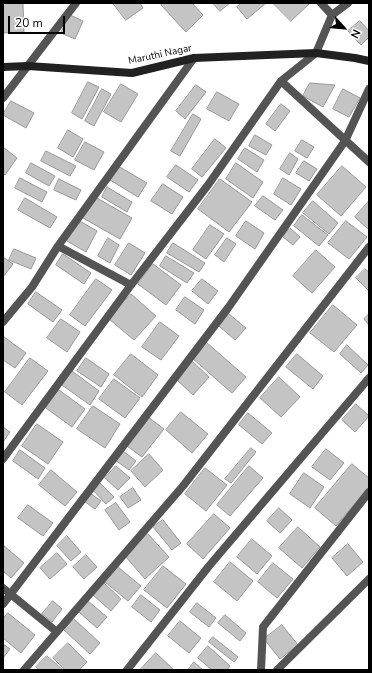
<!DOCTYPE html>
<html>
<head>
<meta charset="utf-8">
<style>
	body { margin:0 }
	#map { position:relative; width:372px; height:673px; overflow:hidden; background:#fff; font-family:"Nunito Sans",sans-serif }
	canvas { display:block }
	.frame { position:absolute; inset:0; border:4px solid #000; pointer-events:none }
	.north { position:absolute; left:324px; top:8px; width:40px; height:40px; -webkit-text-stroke:3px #fff; paint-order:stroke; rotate:117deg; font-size:11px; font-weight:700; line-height:16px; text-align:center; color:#000 }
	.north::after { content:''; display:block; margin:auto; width:14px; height:18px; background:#000; clip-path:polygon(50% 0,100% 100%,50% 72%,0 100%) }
	.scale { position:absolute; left:8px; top:16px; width:57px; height:18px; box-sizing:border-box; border:2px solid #000; border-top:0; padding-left:5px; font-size:12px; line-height:14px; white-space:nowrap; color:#000; -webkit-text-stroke:3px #fff; paint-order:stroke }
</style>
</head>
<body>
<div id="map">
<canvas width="372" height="673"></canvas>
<div class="frame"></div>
<div class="north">N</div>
<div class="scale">20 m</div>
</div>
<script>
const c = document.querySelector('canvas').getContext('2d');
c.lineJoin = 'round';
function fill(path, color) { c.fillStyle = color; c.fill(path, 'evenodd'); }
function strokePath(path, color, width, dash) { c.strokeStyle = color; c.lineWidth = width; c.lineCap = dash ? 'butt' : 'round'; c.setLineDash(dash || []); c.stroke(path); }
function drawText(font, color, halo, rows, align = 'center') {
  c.font = font + ' "Nunito Sans",sans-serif'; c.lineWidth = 3; c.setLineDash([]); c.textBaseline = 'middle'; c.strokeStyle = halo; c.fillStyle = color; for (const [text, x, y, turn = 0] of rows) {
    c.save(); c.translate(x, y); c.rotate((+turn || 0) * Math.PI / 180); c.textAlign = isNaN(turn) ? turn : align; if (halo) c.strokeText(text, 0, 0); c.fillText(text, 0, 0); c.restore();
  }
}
const building = new Path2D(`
	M3,3H23L24,32L3,33Z
	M113,3H140L143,8L126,20Z
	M164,3H192L203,15L186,32L161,5Z
	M213,3H230L220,11Z
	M242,3H266L247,19L237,7Z
	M273,3H308L309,4L291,21Z
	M70,15L83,21L75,39L61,33Z
	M360,21L369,31V37L361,45L348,31Z
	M88,82L99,87L82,119L72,113Z
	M310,83L335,85L323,107L303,96Z
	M121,84L138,94L121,122L104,112Z
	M196,85L206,92L185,119L176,111Z
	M102,89L111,94L94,126L85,121Z
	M343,89L360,98L349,117L333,109Z
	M217,92L239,104L229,121L207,109Z
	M11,101L34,113L26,128L3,115Z
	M281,104L290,111L275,131L266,124Z
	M193,114L201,119L180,156L171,151Z
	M68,130L83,139L73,157L58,148Z
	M255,135L272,145L266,155L249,146Z
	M215,139L226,148L202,177L192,169Z
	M302,140L314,147L307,158L295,151Z
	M85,142L104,152L94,170L75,160Z
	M3,147L17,158L5,175L3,173Z
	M245,148L264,160L257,172L238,159Z
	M46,151L76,166L70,176L41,161Z
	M290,153L298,159L289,175L280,169Z
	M304,161L317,169L309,181L296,173Z
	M31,163L55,176L49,186L26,173Z
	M236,163L263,182L253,198L226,179Z
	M176,165L198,180L189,192L167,177Z
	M118,166L147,183L138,197L110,180Z
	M342,166L366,187L341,216L317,195Z
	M20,178L47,192L42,202L15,188Z
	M283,178L301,189L291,205L274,194Z
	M59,179L81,190L76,200L54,190Z
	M220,179L252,202L229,232L198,209Z
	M163,184L183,197L172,214L151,201Z
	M107,187L132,202L127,212L102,197Z
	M263,196L283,210L275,220L255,206Z
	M95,197L132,218L120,239L83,218Z
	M25,198L57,217L50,228L18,210Z
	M313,201L338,223L329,234L303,213Z
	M369,201V230L355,217Z
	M302,215L328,235L319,246L294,226Z
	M78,220L97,231L86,252L67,241Z
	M246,221L264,233L255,249L236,236Z
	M346,221L367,237L349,259L328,243Z
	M210,225L224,234L206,259L193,250Z
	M290,228L300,237L293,245L283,237Z
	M108,238L119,245L110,263L98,256Z
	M227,238L236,244L224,262L215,255Z
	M129,243L145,253L131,275L115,265Z
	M173,243L205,263L199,272L167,253Z
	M14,249L36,258L31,269L9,260Z
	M316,250L335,267L312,293L293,276Z
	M63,254L91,273L84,284L56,265Z
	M166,256L194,273L187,283L160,266Z
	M3,257L13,264L3,277Z
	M153,264L181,285L166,305L138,284Z
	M365,269L369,272V291L356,278Z
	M96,279L112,290L85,326L70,315Z
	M202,279L218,291L208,304L192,291Z
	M36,292L62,310L53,322L28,304Z
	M131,294L156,316L134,340L109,319Z
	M185,297L204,310L195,324L176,310Z
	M333,305L357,325L334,352L310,333Z
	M229,314L246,328L235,340L219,326Z
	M369,314V325L364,319Z
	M61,319L80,332L67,352L47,338Z
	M160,322L179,336L161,360L142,347Z
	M4,337L26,353L15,368L3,360V338Z
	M206,342L246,377L232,393L192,358Z
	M347,345L368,365L361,373L340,354Z
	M131,354L158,375L142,397L114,375Z
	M297,354L323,376L313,389L286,367Z
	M30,358L48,371L22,405L5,392Z
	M86,358L109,374L101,387L77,371Z
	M192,361L209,377L193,395L176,379Z
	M72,371L99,391L90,405L62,385Z
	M279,377L300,397L281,417L260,398Z
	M114,379L140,398L125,418L99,399Z
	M59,390L85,409L72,427L46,408Z
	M356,404L369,416L355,432L342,420Z
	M93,406L120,424L105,448L77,429Z
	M181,412L208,434L192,453L166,430Z
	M248,413L272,433L262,444L239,425Z
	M148,417L164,429L142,457L127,446Z
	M37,424L63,442L48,464L22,446Z
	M3,427L10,432L3,442Z
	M251,448L256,452L231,483L225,479Z
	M326,449L344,463L330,480L312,467Z
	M20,450L45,468L38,479L13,461Z
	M123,451L136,461L129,470L115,460Z
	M149,454L163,470L145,487L131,471Z
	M352,464L369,478V487L336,526L315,508Z
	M116,466L130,478L118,490L105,478Z
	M249,466L263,478L230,516L217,505Z
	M205,468L227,485L206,511L185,494Z
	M51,470L77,492L65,506L39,485Z
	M304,473L324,487L310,508L290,494Z
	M99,482L114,497L106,504L92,489Z
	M133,488L141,500L128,508L120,497Z
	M90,493L101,501L95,509L84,501Z
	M116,503L130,522L119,530L105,510Z
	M28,505L53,523L43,536L18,518Z
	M279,508L292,520L280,533L267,521Z
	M214,514L230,528L203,559L187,544Z
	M163,520L181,543L172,550L153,527Z
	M298,527L320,547L302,568L279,548Z
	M148,534L169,557L145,579L125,556Z
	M67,536L81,552L71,561L57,546Z
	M252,539L272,556L257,574L237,557Z
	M348,544L363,562L347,576L332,558Z
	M3,545L24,563L11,578L3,571Z
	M57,553L67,564L50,579L40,568Z
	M86,555L97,567L84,579L73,567Z
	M230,562L253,581L237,601L214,582Z
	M273,563L293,579L277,598L258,582Z
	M163,566L186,584L167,608L144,590Z
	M118,567L141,586L128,601L105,582Z
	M104,583L121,599L111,611L93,595Z
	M141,595L160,610L151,622L132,607Z
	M53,601L62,609L52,622L42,614Z
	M88,601L107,617L97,628L79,612Z
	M197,603L216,618L209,627L190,612Z
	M8,613L35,635L21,653L3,638V619Z
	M225,615L246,633L240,641L218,623Z
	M74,619L100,643L90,654L64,630Z
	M180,621L201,638L189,653L168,636Z
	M282,625L298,645L280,659L264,639Z
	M213,637L238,657L234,662L209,642Z
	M68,643L87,662L79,670H65L53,658Z
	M3,644L10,649L3,658Z
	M208,646L230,666L227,670H212L198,658Z
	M156,653L174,670H140Z
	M47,656L63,670H39L36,667Z
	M194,662L203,670H188Z`);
fill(building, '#c4c4c4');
strokePath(building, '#989898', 1);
strokePath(new Path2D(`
	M321,3L332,15
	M281,81L369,162
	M3,98L76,3
	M58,246L131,285
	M3,322L32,287L58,246L194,58
	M3,459L131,285L208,185L281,81L316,53L332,15L348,3
	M3,588L57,632
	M3,604L228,308L345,141L369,89
	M24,670L183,486L369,247
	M127,670L209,566L369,378
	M261,670L263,627L369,492
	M277,670L369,579`), '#545454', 8);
strokePath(new Path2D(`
	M3,67L28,66L132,73L194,58L316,53L355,58L369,61`), '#212121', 8);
drawText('10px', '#000', '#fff', [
	["Maruthi Nagar",160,55,-12]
]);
</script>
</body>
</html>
